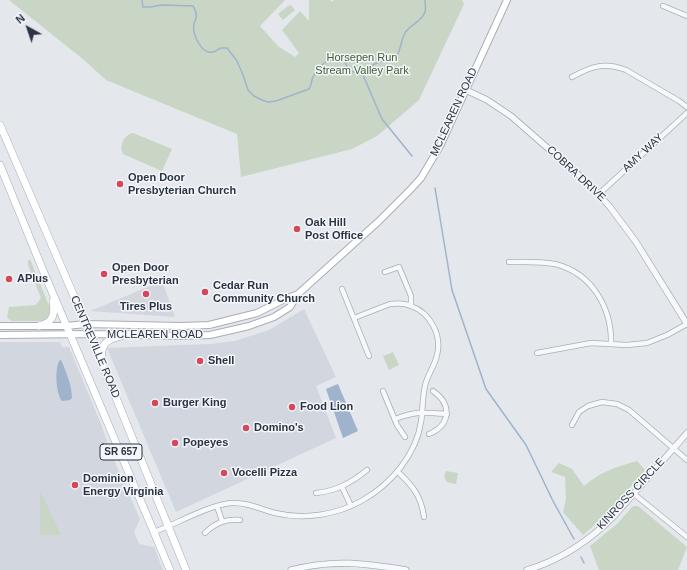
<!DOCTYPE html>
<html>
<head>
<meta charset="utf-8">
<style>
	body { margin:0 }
	#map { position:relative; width:687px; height:570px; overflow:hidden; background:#e4e7ec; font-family:Helvetica,sans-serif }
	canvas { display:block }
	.north { position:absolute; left:8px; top:8px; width:40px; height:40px; -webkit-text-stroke:3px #f4f6f9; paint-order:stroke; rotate:320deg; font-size:11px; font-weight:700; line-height:16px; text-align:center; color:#2b3445 }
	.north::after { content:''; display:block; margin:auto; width:14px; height:18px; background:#2b3445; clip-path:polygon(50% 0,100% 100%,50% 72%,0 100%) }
</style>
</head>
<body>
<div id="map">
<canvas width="687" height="570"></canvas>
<div class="north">N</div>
</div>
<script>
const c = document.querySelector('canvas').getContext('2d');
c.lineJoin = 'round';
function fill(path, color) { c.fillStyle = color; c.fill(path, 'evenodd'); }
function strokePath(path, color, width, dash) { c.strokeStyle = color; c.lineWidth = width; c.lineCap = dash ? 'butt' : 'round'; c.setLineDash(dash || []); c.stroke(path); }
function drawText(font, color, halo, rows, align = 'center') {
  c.font = font + ' Helvetica,sans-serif'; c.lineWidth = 3; c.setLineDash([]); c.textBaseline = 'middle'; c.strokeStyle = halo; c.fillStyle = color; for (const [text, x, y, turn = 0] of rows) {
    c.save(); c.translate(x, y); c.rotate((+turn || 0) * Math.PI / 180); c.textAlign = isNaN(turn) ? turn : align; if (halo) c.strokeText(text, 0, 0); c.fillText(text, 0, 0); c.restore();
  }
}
fill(new Path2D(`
	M162,281L175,317L90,311Z
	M304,309L336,377L316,386L336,438L176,512L107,348L210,344L235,341L269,330Z
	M0,342H60L62,347H69L101,424L112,456L140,519L134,532L139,544L154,547L163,570H0Z`), '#d2d6de');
fill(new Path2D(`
	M9,0H285L260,26L278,46L295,57L299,53L282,30L300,11L309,21V0H329L333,2V0H462L464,4L419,100L377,136L352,149L241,177L237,134L106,80L84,60Z
	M291,5L295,10L283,20L278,14L288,6Z
	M133,133L172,149L162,171L123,154C119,145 124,135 133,133Z
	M30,259L50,308C50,314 48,318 43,321H12L7,318L9,307L36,305L41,298L28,265V261Z
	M393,352L399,365L389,370L383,356Z
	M637,461L645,470L607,514L583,535L563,512L566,499L565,477L551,472L559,463L572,469L584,486C600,472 616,467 637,461Z
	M446,471L458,473L456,484L447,482L444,477Z
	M40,490L61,535H40Z
	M633,506H638L687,547L678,570H599L590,546L617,524Z`), '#c9d6c5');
fill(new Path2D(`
	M60,360H61C66,371 72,386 72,398L70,400L62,401C56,394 54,367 60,360Z
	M338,384L358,431L343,438L326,389Z`), '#9fb4cc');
strokePath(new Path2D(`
	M142,0L143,7H151L161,5L193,6C195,9 197,13 196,18C196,20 194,22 194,24C192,33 201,55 213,52C216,52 218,49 221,48H227L237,61L243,75L248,90L254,96L262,100L268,102L276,101L309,89C312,85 311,81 313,77C319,65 330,56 344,58L348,70L363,75C367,71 371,64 377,63C383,60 389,63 395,58C401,52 400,43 404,35C408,25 421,23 425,12C426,9 425,4 425,0
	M363,75L382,119L412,156
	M435,188L452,290L486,389L526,445L553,501L574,539
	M581,557L584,563`), '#9fb4cc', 1.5);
const minor = new Path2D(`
	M663,6L687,16
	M572,77C592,66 604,62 626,70L679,101L687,107
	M599,194L687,113
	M509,262C524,262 540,261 555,264C592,273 612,308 611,344
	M385,272L399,267L411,296V306
	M342,289L369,356
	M537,353L591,343L627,345L647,343L667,335L687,324
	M383,391L397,425L405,437
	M395,419C416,411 424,412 447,414
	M572,425L579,412L588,406L602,402L617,404L629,410L687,460
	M429,434C451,425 452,404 433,391
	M398,472C413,486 421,496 424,517
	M342,487L351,506
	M316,493C336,491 351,483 367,470
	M634,494L687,537
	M217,506L222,521
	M154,532C176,524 209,505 231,503C247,502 260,509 275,513C304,520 337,515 363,500C391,484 416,455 421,422C423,411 422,398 425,386C427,375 435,366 437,355C442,336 431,313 411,306C405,303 397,303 390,304L354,318
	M205,533C215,523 225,519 240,520`);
const tertiary = new Path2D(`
	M466,90L487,100L511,116L590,185L610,207L636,242L687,324
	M291,570C334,559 363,563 406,570
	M527,570C561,560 589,541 614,516L687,433`);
const secondary = new Path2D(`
	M0,326H66L86,324L181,326L209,325L257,313L285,299L298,294L379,221L410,190L421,178L440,146L507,0
	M0,335L89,334L181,336L210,335L249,326L274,317L290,307L298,294`);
const primary = new Path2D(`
	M0,125L86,324L186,570
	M0,165L42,268L170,570
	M39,326C54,322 55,314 53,301
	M102,360C98,339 115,337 132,334`);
strokePath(minor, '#a9aeb7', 6);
strokePath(tertiary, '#a9aeb7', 7);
strokePath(secondary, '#a9aeb7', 8);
strokePath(primary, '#a3abb8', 8);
strokePath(minor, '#f7f8fa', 4.5);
strokePath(tertiary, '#f7f8fa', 5.5);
strokePath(secondary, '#fff', 6);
strokePath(primary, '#fff', 7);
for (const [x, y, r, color] of [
	[120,184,4,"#d1495b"],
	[297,229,4,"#d1495b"],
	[104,274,4,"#d1495b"],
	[9,279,4,"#d1495b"],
	[205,292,4,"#d1495b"],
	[146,294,4,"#d1495b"],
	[200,361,4,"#d1495b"],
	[155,403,4,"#d1495b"],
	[292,407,4,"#d1495b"],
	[246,428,4,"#d1495b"],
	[175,443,4,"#d1495b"],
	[224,473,4,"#d1495b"],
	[75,485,4,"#d1495b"]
]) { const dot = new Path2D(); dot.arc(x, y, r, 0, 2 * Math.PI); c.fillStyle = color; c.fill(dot); strokePath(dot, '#f4f6f9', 1.5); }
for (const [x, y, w] of [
	[121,452,42]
]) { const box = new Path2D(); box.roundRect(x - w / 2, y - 8, w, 16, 3); c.fillStyle = '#f4f6f9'; c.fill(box); strokePath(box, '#2b3445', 1); }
drawText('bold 10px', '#2b3445', null, [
	["SR 657",121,452]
]);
drawText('11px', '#3f6138', '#f4f6f9', [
	["Horsepen Run",362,58],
	["Stream Valley Park",362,71]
]);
drawText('11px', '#2b3445', '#f4f6f9', [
	["MCLEAREN ROAD",454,112,-65],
	["AMY WAY",643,153,-43],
	["COBRA DRIVE",576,174,43],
	["MCLEAREN ROAD",155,335],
	["CENTREVILLE ROAD",95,347,67],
	["KINROSS CIRCLE",631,494,-47]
]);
drawText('bold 11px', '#2b3445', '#f4f6f9', [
	["Open Door",128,178],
	["Presbyterian Church",128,191],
	["Oak Hill",305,223],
	["Post Office",305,236],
	["Open Door",112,268],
	["Presbyterian",112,281],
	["APlus",17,279],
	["Cedar Run",213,286],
	["Community Church",213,299],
	["Tires Plus",146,307,"center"],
	["Shell",208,361],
	["Burger King",163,403],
	["Food Lion",300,407],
	["Domino's",254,428],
	["Popeyes",183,443],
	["Vocelli Pizza",232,473],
	["Dominion",83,479],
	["Energy Virginia",83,492]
], 'left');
</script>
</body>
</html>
